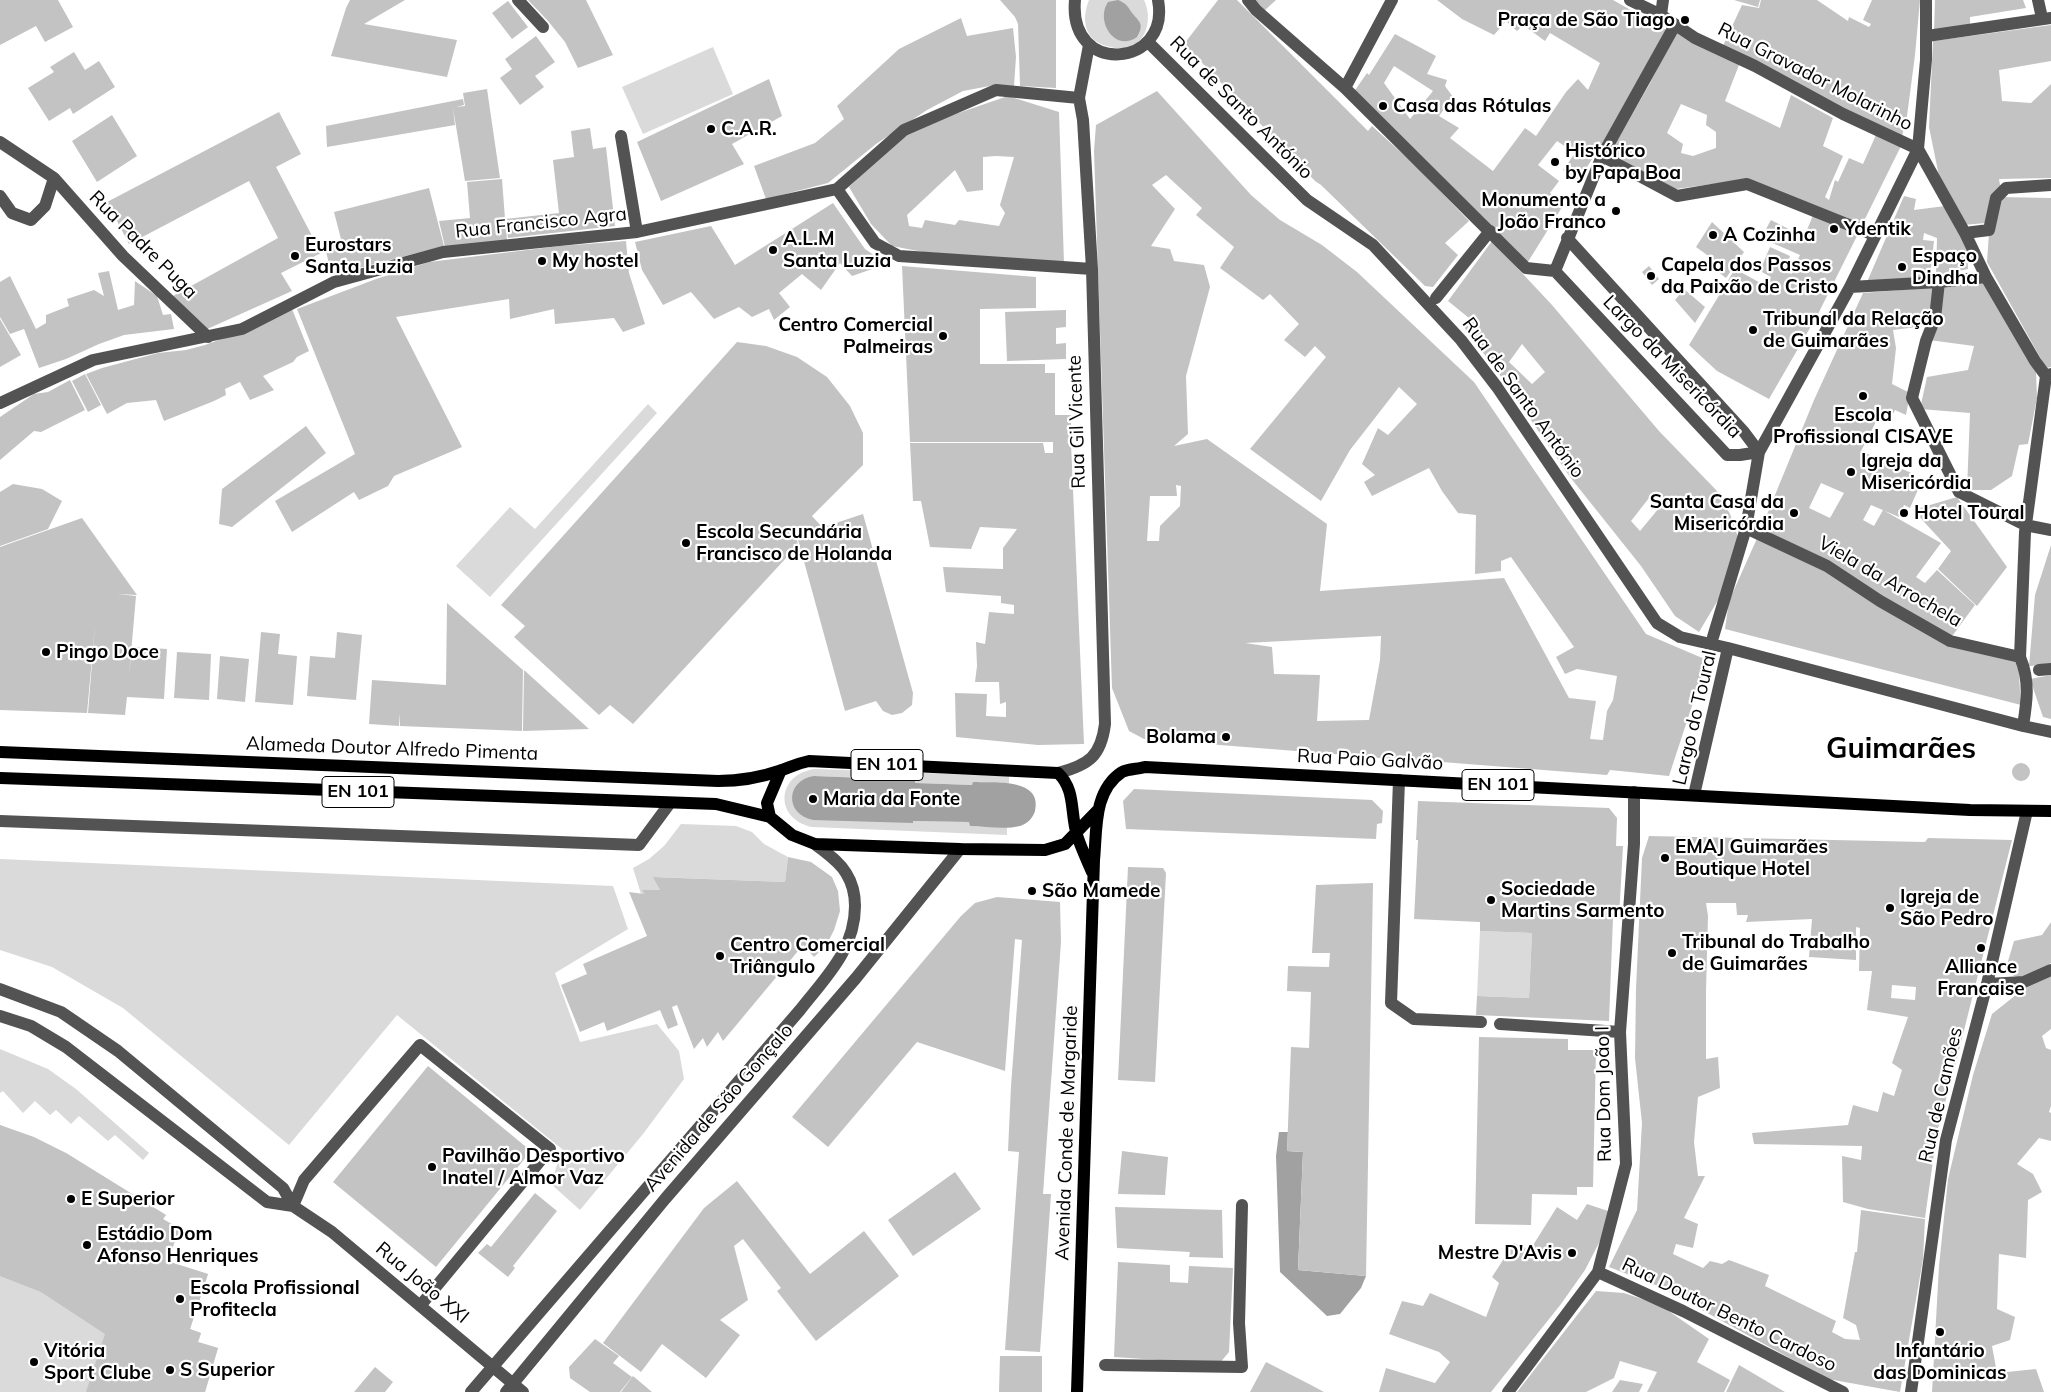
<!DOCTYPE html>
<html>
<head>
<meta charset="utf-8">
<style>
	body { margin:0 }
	canvas { display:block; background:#fff }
</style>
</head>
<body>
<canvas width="2051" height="1392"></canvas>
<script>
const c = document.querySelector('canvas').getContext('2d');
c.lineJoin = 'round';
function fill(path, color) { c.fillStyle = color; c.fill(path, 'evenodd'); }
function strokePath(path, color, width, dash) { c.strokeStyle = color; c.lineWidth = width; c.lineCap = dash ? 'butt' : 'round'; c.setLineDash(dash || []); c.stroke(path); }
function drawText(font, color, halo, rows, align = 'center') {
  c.font = font + ' Mulish,sans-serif'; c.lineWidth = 4.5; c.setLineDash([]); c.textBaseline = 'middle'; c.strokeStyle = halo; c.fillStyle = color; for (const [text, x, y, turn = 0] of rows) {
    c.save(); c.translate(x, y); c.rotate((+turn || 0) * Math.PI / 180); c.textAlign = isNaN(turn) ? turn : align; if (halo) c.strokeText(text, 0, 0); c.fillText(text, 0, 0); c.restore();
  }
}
fill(new Path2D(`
	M1089,0H1144C1153,18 1147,46 1123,49C1119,49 1115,48 1111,47C1086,43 1080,22 1089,0Z
	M713,47L733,94L643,134L622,87Z
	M648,404L657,413L490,597L456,566L510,507L535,529Z
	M815,769L1009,776V783L973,782V785L914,783V780L814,776L913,823V821L970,822V826L1007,827V835L812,827C774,819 776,774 815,769Z
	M681,824L736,826L752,832L764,844L788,857L785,882L654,877L660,890H642L644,894H641L633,868L649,859L664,846Z
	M0,859L613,886L628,929L555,973L580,1042L657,1024L679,1051L684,1079L643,1134L580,1210L551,1184L562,1149L397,1015L289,1145L123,1008L52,967L0,950Z
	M1480,931L1532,933L1529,998L1477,996Z
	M0,1049L48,1069L76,1089L149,1153L143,1160L115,1135L108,1141L79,1116L71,1124L56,1110L50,1115L35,1101L23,1113L3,1091L0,1093Z
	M0,1125L66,1153L166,1215L163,1219L180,1229L167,1261L208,1274L190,1329L201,1333L198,1342L218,1348L205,1392H0Z`), '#dadada');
fill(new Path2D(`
	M1118,0C1125,3 1127,5 1130,10C1137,21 1146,22 1137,37C1115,53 1095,21 1108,2Z
	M814,776L915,780V783L972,785L973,782C992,783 1043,777 1035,811C1033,818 1027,824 1020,826C1004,830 985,826 970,826L969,822L913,821V823L813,820C784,814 786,780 814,776Z
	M1279,1132H1288L1287,1151L1303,1152L1298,1270L1366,1276L1361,1288L1340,1314L1327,1316L1280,1272L1276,1156Z`), '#a1a1a1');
fill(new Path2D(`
	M0,0H58L73,27L45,42L36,26L0,45Z
	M350,0H405L364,24L457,40L447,77L331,56L346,8Z
	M528,0H586L613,55L578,68L565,42L548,21Z
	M1000,0H1056V88L1020,86L1018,24L1015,17Z
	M1218,0H1237L1368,131L1372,126L1416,166L1469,221L1445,243L1458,255L1433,287L1425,286L1321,185L1315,181L1184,44Z
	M1254,0H1276L1264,11Z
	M1437,0H1613L1668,31L1620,117L1577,182L1563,170L1575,153L1557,141L1538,165L1559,181L1550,193L1564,204L1526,265L1353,93L1367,73L1369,75L1395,34L1436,56L1427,74L1447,80L1445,86L1453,97L1439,116L1459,128L1450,138L1493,171L1525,128L1536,136L1566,92L1578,79L1588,90L1600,63L1550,33L1545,41L1523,25L1517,31L1506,21L1494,35L1462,19ZM1394,66L1433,91L1410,119L1384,83Z
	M1734,0H1760L1758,7Z
	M1761,0H1817L1848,21L1849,17L1869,27L1871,24L1863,20L1872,0H1920L1915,55L1907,116L1901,140L1722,48L1742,5L1759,8Z
	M1935,0H2023L2026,8L1970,17V25L1934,31Z
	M508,1L528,27L512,39L492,13Z
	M961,18L967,36L1013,28L1016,57L1014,86L995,85L963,91L927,110L876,144L828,183L766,199L754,166L815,143L844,119L837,106L899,49Z
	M2051,25V61L1999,70L2002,101L2031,103L2051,84V178L1999,179L2001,190L1986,223L1963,225L1940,181L1929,127L1933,41Z
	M1676,32L1739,65L1725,101L1780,128L1791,95L1833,118L1823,146L1843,156L1825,197L1829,200L1835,180L1838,182L1849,158L1863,164L1876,135L1901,146L1861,227L1743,180L1676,189L1609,155L1649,85ZM1681,104L1707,115L1706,125L1716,132V148L1693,156L1681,153L1683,144L1667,133Z
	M536,36L555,62L535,76L544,87L520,105L500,78L512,69L505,59Z
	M74,52L85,70L99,61L115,87L73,114L70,108L49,121L28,88L54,72L50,67Z
	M769,79L782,116L732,144L744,164L661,201L637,142Z
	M487,89L500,178L465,181L453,108L455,125L327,147L326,126L463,99L464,105L456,107L465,106L463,93Z
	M1157,91L1251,195L1280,220L1322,245L1357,272L1474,382L1646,634L1707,660L1669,776L1610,770L1607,775L1442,762L1415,763L1372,757L1144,739L1129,731L1112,688L1094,151L1096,125ZM1166,175L1202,208L1196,215L1234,247L1220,268L1263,300L1270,294L1299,324L1284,340L1305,357L1315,346L1326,357L1250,449L1321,501L1350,450L1399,387L1417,404L1388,435L1378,428L1362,464L1375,475L1364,482L1372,496L1429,468L1442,491L1458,513L1476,515L1475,574L1501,571V561L1511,557L1574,647L1556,657L1565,674L1577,669L1617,676L1613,700L1607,711L1603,740L1590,739L1596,701L1569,698L1504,578L1320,591L1327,524L1207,439L1174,446L1188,434L1186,376L1210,287L1204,265L1174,261L1170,249L1151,246L1175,209L1152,185ZM1176,485L1181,486L1180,506L1160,526L1159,541H1147L1150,496H1177ZM1381,636L1380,660L1369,720L1317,721L1320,675L1274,674L1272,647L1245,643Z
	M1008,96L1059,112L1064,263L923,252L892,246L871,224L849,187L902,136L941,119ZM996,156L1014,157L1000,205L1005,213L999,226L959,220L955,225L925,220L922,228L909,226L907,215L955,170L967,192L983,190V157Z
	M279,112L301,154L276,167L321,253L281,273L292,291L205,330L173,296L278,238L249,181L129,244L107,202Z
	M112,115L137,156L97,182L72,141Z
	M590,128L593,149L606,147L615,226L508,238L506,224L507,241L445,247L439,221L470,218L467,182L502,179L505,219L559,213L553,160L574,157L571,131Z
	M429,188L444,246L332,275L325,248L342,243L334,212Z
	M1904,196L1916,199L1914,210L1945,206L1967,245L1968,269L1936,276L1937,238L1924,233L1923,240L1934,241L1930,277L1867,282Z
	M1999,197L2051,198V367L2046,368L1987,262L1989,233Z
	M833,203L865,249L887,264L852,276L840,263L821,290L802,274L779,293L790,307L774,320L769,309L752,317L739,307L714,319L691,292L663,305L642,270L635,242L711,226L735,265Z
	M1814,213L1859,232L1818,314L1769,399L1717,371L1689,345L1735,269L1766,286L1771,277L1760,271L1770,247L1790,256L1785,271L1792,274L1800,255L1761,238L1771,220L1804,237Z
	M1712,222L1744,252L1726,278L1717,271L1721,265L1696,247Z
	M626,241L629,273L645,324L623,332L614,318L555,324L554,309L510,319L509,299L396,317L462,447L394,476L388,486L359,500L354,492L292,532L275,501L355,454L297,309L376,279L429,262L560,246Z
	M1492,241L1552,305L1659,431L1718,492L1730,514L1738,537L1721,595L1699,632L1675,616L1641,566L1570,477L1502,378L1464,327L1469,318L1448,301ZM1522,344L1545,372L1532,384L1509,362ZM1649,498L1659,508L1640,531L1631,521Z
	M902,266L1036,277V308L980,309V364H1045V373H1055V415H1071V442L1066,443H1071L1084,744L1038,745L956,737L955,693L987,694L986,716L1006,717V702L1000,704L999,682H975L977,666L976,642L985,644L989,612L1014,614V605L1001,603V596L946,592L943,567L1003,569V548L1017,529L980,527L971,549L930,547L921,501H913L910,443H1043L1045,453H1053V442H910Z
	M1649,266L1659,279L1652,285L1642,272Z
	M109,271L118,310L134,305L135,281L157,296L163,315L171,314L174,329L124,335L99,344L66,359L39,368L24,329L10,334L0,317V282L10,276L36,329L46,323V315L69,306L67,299L94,290L104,296L98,273Z
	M1983,281L2036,371L2037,398L2028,444L2019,445L2012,476L1991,490H1967L1970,413L1920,409L1927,377L1968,370L1974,346L1929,340L1943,287Z
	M1938,287L1932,325L1893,330L1896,348L1892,384L1910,393L1906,415L1895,410L1892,416L1882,410L1861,451L1916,475L1913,483L1920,485L1910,508L1904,505L1899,517L1871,505L1863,520L1874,526L1883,510L1941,543L1916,577L1925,583L1937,570L1975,605L1950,639L1943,644L2018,661L2021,705L1725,629L1729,601L1759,534L1814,400L1863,293ZM1821,483L1844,493L1830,518L1809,508Z
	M1684,289L1705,307L1695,323L1675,300Z
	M292,309L309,351L297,357L293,362L263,376L274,390L250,400L240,382L225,389L226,395L214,401L164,421L156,400L127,403L107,414L86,374L102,368L158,353L186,350L205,345L235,334Z
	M1066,310V327L1056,328V344L1066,343V359L1007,361L1005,312Z
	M0,319L21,355L0,367Z
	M737,342L766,346L797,357L827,377L850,406L863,433V465L812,516L822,527L796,535L798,545L633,724L610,705L599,715L514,637L525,626L501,605Z
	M85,374L101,405L88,412L72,381Z
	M70,380L85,410L41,432L34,431L0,460V417L34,394L48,392Z
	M306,426L326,453L232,527L219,524L222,489Z
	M13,484L42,489L62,501L48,529L0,546V492Z
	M1957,497L2007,567L1977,606L1938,569L1951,551L1913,510Z
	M863,514L913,693L912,705L902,713L892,715L883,711L876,701L845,711L797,536Z
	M82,518L137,595L117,594L136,596L129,676L132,647L167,649L164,699L127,697L125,715L88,713L95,625L87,713L0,710V547Z
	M2051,545V665L2029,666L2035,595Z
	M447,603L523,670L522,731L400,726V713L399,726L369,724L372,680L446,685Z
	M261,632L280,634L278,654L297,656L293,705L255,702Z
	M337,632L362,635L356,700L307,696L310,656L335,658Z
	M177,652L211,654L209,700L174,698Z
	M220,656L249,659L245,702L217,699Z
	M524,670L589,729L523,731Z
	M2051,675V719L2043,717L2030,679Z
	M2012 772a9 9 0 1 1 18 0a9 9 0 1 1-18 0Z
	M1134,789L1372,800L1383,811L1382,823L1377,824L1376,839L1126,829L1123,801Z
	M1418,801L1609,808L1617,818L1616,846H1623L1619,918H1613L1609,1021L1476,1015L1477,996L1529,998L1532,933L1480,931V922L1414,919L1418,840H1416Z
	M1649,836L1925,842L1928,838L2012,840L1953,1074L1937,1132L1925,1218L1868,1209L1843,1202L1842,1156L1861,1160L1862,1146L1754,1144L1752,1133L1848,1125L1853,1105L1878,1112L1883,1092L1894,1096L1902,1070L1892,1063L1908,1017L1867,1010L1872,971H1859L1860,928L1856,927V960L1809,957L1812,919L1746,922L1748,915H1737L1736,903H1706L1708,916L1706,991V1059L1718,1057L1720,1088L1698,1097L1694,1142L1698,1176H1705L1684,1218L1698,1224L1693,1248L1676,1244L1673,1254L1703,1268L1710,1261L1722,1264L1729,1260L1769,1275L1765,1286L1836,1321L1832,1332L1845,1339L1860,1340L1856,1325L1843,1318L1855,1252H1857L1861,1210L1925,1219L1923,1259L1900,1392L1828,1379L1658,1286L1609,1267L1637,1210L1642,1123L1635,1058L1636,989L1642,858ZM1892,985L1916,987L1915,1000L1891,998Z
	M788,857L811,862L832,877L838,891L840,911L834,930L827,944L814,957L803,945L723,1041L718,1032L707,1047L703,1038L694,1049L677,1005L672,1007L678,1025L668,1029L660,1010L607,1031L604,1022L580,1032L561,985L587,974L583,964L647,936L629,892L644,894L642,890H660L653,877L785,882Z
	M1128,867L1163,868L1166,873L1155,1082L1118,1080Z
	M1373,883L1366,1276L1298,1270L1303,1152L1287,1151L1291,1047L1309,1048L1311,992L1287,991L1288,966L1329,967L1330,953H1312L1316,885Z
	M997,897L1060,902L1061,942L1043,1194H1051L1040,1352L1005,1350L1019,1152L1008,1151L1011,1086L1022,940L1015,939L1005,1071L917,1042L828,1147L792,1117L961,916L975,903Z
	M2051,922V963L2025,979L2014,976L2006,968L2014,941L2042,935Z
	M2051,976V1029L2042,1036L2046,1048L2051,1050V1106L2049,1112L2051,1113V1141L2039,1138L2017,1164L2033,1174L2042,1192L2028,1200L2026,1258L1999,1254L1997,1309L2015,1317L2010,1340L1992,1346L1997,1373L2036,1369L2044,1392H1932L1939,1266L1948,1179L1973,1075L1992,1014L2022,990Z
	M1479,1037L1568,1039V1050H1596L1593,1187H1577V1195L1532,1194L1531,1225L1475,1224Z
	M428,1066L531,1151L436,1267L333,1182Z
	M0,1125L34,1137L66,1153L166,1215L163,1219L180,1229L167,1261L208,1274L190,1329L201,1333L198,1342L218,1348L205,1392H86L105,1334L41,1292L0,1276Z
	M1122,1151L1168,1157L1165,1195L1118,1194Z
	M955,1172L981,1209L913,1256L888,1220Z
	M737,1181L810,1274L864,1231L899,1276L816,1341L777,1291L781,1288L743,1239L734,1246L748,1300L720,1320L740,1335L706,1378L662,1344L641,1372L603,1343L704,1208Z
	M535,1193L557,1211L513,1266L515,1268L508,1277L478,1253L487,1244L491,1247Z
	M1587,1204L1608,1211L1604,1233L1585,1270L1561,1304L1491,1392H1379L1386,1368L1435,1383L1450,1362L1439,1352L1389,1334L1402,1301L1423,1306L1430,1293L1486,1317L1499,1283L1492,1277L1514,1243L1530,1250L1557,1207L1577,1220Z
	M1115,1207L1222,1210L1223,1258L1189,1257L1190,1252L1117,1248Z
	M1118,1262L1170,1265V1282L1188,1283L1189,1266L1233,1268L1229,1352L1219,1364L1114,1357Z
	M1596,1291L1624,1293L1660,1305L1709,1339L1697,1362L1730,1380L1724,1392H1647L1657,1372L1620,1361L1614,1378L1586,1392H1517Z
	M595,1339L619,1356L613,1363L632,1377L620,1392H590L570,1378L569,1367Z
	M1000,1356H1042V1392H999Z
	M1266,1362L1311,1385L1324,1392H1250Z
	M1739,1365L1785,1392H1726Z
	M375,1367L393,1382L385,1392H354Z
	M633,1376L652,1392H621Z
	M1620,1380L1643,1384L1639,1392H1612Z`), '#c3c3c3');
strokePath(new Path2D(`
	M518,0L543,27
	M1075,0C1068,77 1171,68 1158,0
	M1248,0L1256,10L1345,88L1526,268L1555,271
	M1630,0L1661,15L1695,38L1755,66L1843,114L1918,149L1965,233L1986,277L2035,361L2046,376
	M2038,0L2042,18
	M1661,15L1663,0
	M1927,36L2051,18
	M1148,42L1307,200L1373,245L1461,340L1497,387L1657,623L1680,637L1728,648L2023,726L2051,732
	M1345,88L1392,0
	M621,136L637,232
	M0,142L54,178L45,206L31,220L12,213L0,196
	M1602,156L1677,196L1747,184L1874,235
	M54,178L123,256L208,337
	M837,189L875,243L899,256L1092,269
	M1965,233L1989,230L1996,198L2006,188L2051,185
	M1567,238L1744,432L1759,452
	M1555,271L1727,455H1740L1759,452
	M1555,271L1602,156L1675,25
	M1939,282L1935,318L1926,341L1912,398L1959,492L2025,525L2051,530
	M1850,287L1939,282L1986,277
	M1436,298L1490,231
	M0,403L93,360L242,329L334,282L443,252L637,232L837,189L904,130L996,90L1079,98
	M1746,528L1827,566L1880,601L1950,641L2020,657
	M1713,637L1746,528L1759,452L1850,287L1918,149L1926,60V0
	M2039,670L2051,669
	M2023,726C2027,701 2030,681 2020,657L2025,532L2046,376L2051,374
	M1058,773C1089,765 1101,756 1105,724L1092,269L1083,120L1079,98L1089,45
	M1399,780L1391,1003L1414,1019L1481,1022
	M1694,795L1728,648
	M0,821L639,845L670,803
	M1987,984L2024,982L2051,970
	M0,989L61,1012L118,1051L283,1188L293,1206
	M0,1016L31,1026L66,1047L267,1202L293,1206L332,1232L523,1392
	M1500,1024L1620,1032
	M293,1206L304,1180L420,1045L550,1149L420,1306
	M1598,1272L1683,1311L1843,1392
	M1105,1365L1242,1367L1239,1323L1242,1205
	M471,1392L800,1010C825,978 855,950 855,906C855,894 853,884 846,873C839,861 826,853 815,844
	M506,1392L665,1199L856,978L960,849
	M1508,1392L1598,1272L1626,1164L1620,1032L1634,844V792
	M1911,1392L1946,1140L1987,984L2027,811`), '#535353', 12);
strokePath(new Path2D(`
	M0,752L718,781C739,781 759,778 779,771C791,767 795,764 809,761L1058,773C1076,790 1070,813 1077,835C1081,848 1087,860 1092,872
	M0,778L716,804L770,817L792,835L815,844L960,849L1045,850L1065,844L1098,810
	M770,817L767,803L781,770
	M1077,1392L1094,860C1097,830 1093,791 1122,772C1128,769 1138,769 1145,767L1970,810L2051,811`), '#000', 12);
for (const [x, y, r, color] of [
	[1685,20,5,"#000"],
	[1383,106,5,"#000"],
	[711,129,5,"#000"],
	[1555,162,5,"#000"],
	[1616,211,5,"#000"],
	[1834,229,5,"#000"],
	[1713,235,5,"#000"],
	[773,250,5,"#000"],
	[295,256,5,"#000"],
	[542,261,5,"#000"],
	[1902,267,5,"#000"],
	[1651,276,5,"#000"],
	[1753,330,5,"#000"],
	[943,336,5,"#000"],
	[1863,396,5,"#000"],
	[1851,472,5,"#000"],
	[1794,513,5,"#000"],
	[1904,513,5,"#000"],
	[686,543,5,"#000"],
	[46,652,5,"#000"],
	[1226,737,5,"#000"],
	[813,799,5,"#000"],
	[1665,858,5,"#000"],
	[1032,891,5,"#000"],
	[1491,900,5,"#000"],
	[1890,908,5,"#000"],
	[1981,948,5,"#000"],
	[1672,953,5,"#000"],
	[720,956,5,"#000"],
	[432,1167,5,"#000"],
	[71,1199,5,"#000"],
	[87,1245,5,"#000"],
	[1572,1253,5,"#000"],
	[180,1299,5,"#000"],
	[1940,1332,5,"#000"],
	[34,1362,5,"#000"],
	[170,1370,5,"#000"]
]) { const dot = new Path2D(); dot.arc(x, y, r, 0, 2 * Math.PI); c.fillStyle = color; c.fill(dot); strokePath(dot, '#fff', 2); }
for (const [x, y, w] of [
	[887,765,72],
	[1498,785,72],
	[358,792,72]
]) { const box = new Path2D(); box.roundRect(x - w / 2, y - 15.5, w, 31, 4); c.fillStyle = '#fff'; c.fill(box); strokePath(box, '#000', 1); }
drawText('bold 18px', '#000', null, [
	["EN 101",887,765],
	["EN 101",1498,785],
	["EN 101",358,792]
]);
drawText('bold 19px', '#000', '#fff', [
	["Praça de São Tiago",1675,20,"right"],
	["Casa das Rótulas",1393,106],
	["C.A.R.",721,129],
	["Histórico",1565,151],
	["by Papa Boa",1565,173],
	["Monumento a",1606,200,"right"],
	["João Franco",1606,222,"right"],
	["Ydentik",1844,229],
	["A Cozinha",1723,235],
	["A.L.M",783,239],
	["Santa Luzia",783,261],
	["Eurostars",305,245],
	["Santa Luzia",305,267],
	["Espaço",1912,256],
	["Dindha",1912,278],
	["My hostel",552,261],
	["Capela dos Passos",1661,265],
	["da Paixão de Cristo",1661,287],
	["Tribunal da Relação",1763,319],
	["de Guimarães",1763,341],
	["Centro Comercial",933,325,"right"],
	["Palmeiras",933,347,"right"],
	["Escola",1863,415,"center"],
	["Profissional CISAVE",1863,437,"center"],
	["Igreja da",1861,461],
	["Misericórdia",1861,483],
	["Santa Casa da",1784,502,"right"],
	["Misericórdia",1784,524,"right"],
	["Hotel Toural",1914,513],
	["Escola Secundária",696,532],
	["Francisco de Holanda",696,554],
	["Pingo Doce",56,652],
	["Bolama",1216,737,"right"],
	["Maria da Fonte",823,799],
	["EMAJ Guimarães",1675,847],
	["Boutique Hotel",1675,869],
	["Sociedade",1501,889],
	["Martins Sarmento",1501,911],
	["São Mamede",1042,891],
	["Igreja de",1900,897],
	["São Pedro",1900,919],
	["Tribunal do Trabalho",1682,942],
	["de Guimarães",1682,964],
	["Centro Comercial",730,945],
	["Triângulo",730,967],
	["Alliance",1981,967,"center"],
	["Francaise",1981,989,"center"],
	["Pavilhão Desportivo",442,1156],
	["Inatel / Almor Vaz",442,1178],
	["E Superior",81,1199],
	["Estádio Dom",97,1234],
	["Afonso Henriques",97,1256],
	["Mestre D'Avis",1562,1253,"right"],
	["Escola Profissional",190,1288],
	["Profitecla",190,1310],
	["Vitória",44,1351],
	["Sport Clube",44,1373],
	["Infantário",1940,1351,"center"],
	["das Dominicas",1940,1373,"center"],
	["S Superior",180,1370]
], 'left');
drawText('19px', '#000', '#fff', [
	["Rua Gravador Molarinho",1815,77,27],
	["Rua de Santo António",1241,108,45],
	["Rua Francisco Agra",541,223,-6],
	["Rua Padre Puga",143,245,45],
	["Largo da Misericórdia",1672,367,46],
	["Rua de Santo António",1523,398,54],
	["Rua Gil Vicente",1077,422,-92],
	["Viela da Arrochela",1890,582,30],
	["Largo do Toural",1695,718,-77],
	["Alameda Doutor Alfredo Pimenta",392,749,2],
	["Rua Paio Galvão",1370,760,3],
	["Rua Dom João I",1604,1094,-91],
	["Rua de Camões",1941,1095,-77],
	["Avenida de São Gonçalo",719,1108,-49],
	["Avenida Conde de Margaride",1067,1133,-88],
	["Rua João XXI",422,1283,40],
	["Rua Doutor Bento Cardoso",1729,1315,26]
]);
drawText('bold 29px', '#000', '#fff', [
	["Guimarães",1901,749]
]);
</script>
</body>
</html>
